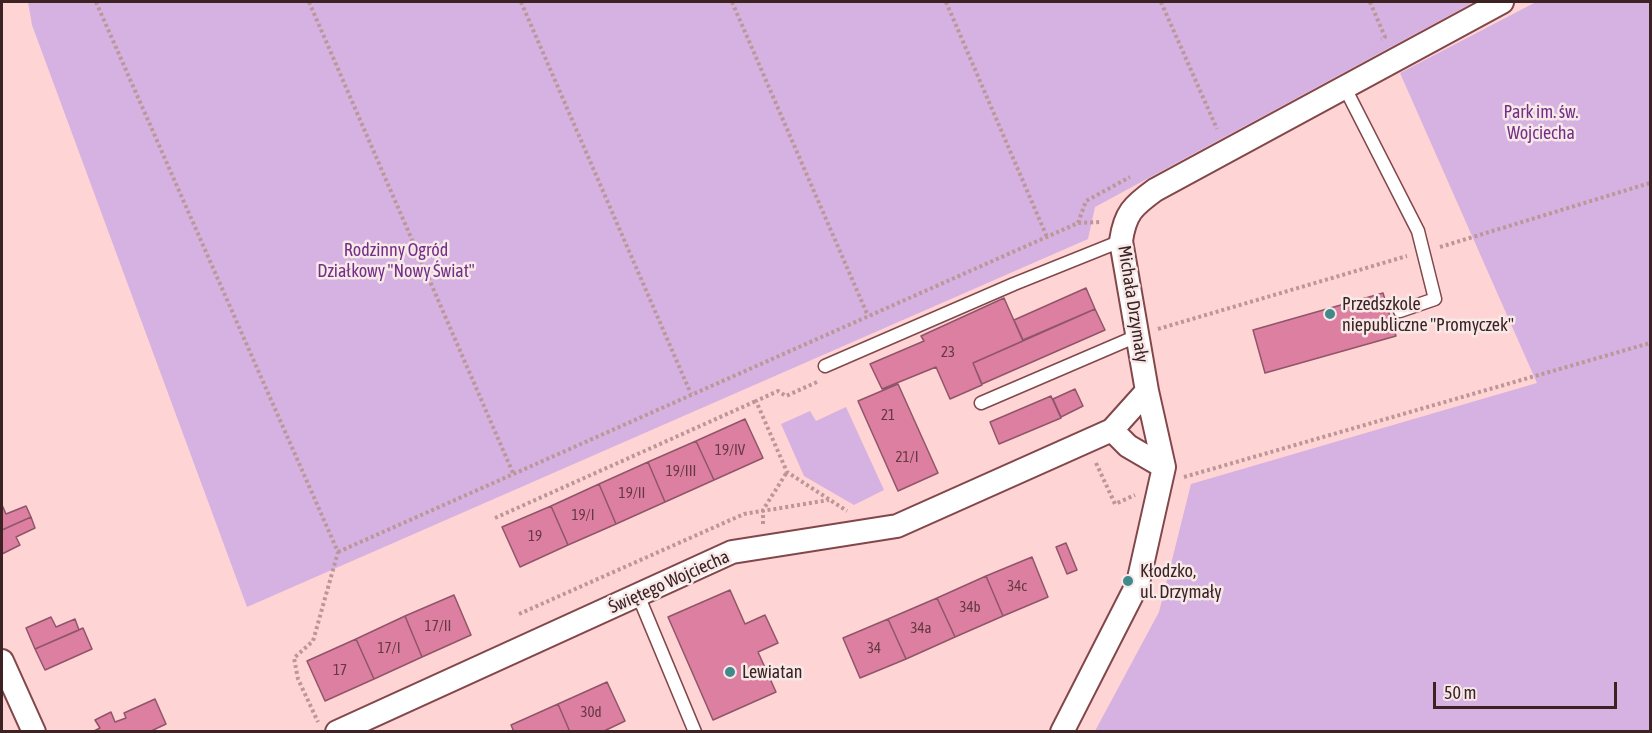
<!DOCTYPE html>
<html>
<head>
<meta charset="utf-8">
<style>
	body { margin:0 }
	#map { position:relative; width:1652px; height:733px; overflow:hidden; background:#ffd4d4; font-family:"Asap Condensed",sans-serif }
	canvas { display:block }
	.frame { position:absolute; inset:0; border:3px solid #3c2223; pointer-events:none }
	.scale { position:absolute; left:1433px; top:682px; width:184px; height:27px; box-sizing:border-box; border:3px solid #3c2223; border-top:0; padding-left:8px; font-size:18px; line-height:21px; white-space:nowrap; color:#3c2223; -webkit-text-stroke:4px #f8e9e9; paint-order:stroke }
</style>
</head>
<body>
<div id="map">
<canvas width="1652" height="733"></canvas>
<div class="frame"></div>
<div class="scale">50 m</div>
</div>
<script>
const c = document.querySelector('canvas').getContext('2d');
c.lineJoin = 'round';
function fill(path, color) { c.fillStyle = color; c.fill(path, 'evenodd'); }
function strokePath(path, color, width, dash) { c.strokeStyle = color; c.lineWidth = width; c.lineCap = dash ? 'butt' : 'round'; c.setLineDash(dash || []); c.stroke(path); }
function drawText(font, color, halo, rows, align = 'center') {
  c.font = font + ' "Asap Condensed",sans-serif'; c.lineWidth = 5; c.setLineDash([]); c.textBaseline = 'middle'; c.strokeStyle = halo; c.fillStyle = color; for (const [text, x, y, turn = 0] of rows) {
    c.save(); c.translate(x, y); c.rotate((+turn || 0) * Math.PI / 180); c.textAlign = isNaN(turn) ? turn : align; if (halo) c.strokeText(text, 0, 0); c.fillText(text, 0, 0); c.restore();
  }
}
fill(new Path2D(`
	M28,2H1474L1095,207L1088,239L247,607L32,25Z
	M1536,2H1650V731H1095L1159,612L1191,484L1537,383L1400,73Z
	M846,407L884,490L854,505L804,476L781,424L810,411L816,421Z`), '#d5b2e1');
const building = new Path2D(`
	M1086,288L1095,309L1023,340L1014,320Z
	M1383,293L1396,336L1265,373L1253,330Z
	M1004,298L1023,341L973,363L982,385L950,399L936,367L882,389L870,364L924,341L921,336Z
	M1095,309L1105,330L982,384L973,363Z
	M898,384L938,473L898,491L858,401Z
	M1075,389L1083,406L1061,417L1053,399Z
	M1051,396L1061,418L999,444L990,422Z
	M745,419L763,458L714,480L696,441Z
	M696,441L714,480L665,502L648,462Z
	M648,462L665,502L616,524L599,484Z
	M599,484L616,524L568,545L551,506Z
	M2,505L6,514L26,506L31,517L2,530Z
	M551,506L568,545L520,567L502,527Z
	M31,517L35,528L16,537L20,545L2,554V530Z
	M1066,543L1077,570L1067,574L1056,547Z
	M1032,557L1048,597L1003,616L986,576Z
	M986,576L1003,616L955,637L937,598Z
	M730,590L745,624L765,615L778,643L758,652L776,692L713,720L668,617Z
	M454,595L471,635L422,657L405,616Z
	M937,598L955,637L906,659L888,619Z
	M405,616L422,657L374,679L356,639Z
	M51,617L56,627L75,619L79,630L35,649L26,628Z
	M888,619L906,659L860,678L843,638Z
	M83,628L92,649L45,670L35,649Z
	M356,639L374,679L325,701L307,661Z
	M607,682L625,721L602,732H570L558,704Z
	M155,699L166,724L149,732H92L100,728L95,720L111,712L115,722L126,718L124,713Z
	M558,704L570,732H514L511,725Z`);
fill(building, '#dd7fa0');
strokePath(building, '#8f5569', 1.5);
const service = new Path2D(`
	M1345,88L1418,231L1435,299L1400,311
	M825,366L1014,284L1121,241
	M981,403L1137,336
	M638,595L695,732`);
const minor = new Path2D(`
	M1112,430L1128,446L1164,467
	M2,661L34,732
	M337,732L732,552L897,526L1112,430L1147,391
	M1062,732L1138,583L1164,467L1147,391L1121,241C1125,213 1133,206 1155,190L1502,2`);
strokePath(service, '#82474a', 15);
strokePath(minor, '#82474a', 26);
strokePath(new Path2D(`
	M96,2L338,552L313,641L294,658L298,679L318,722
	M309,2L513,473
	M521,2L691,394
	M732,2L868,316
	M946,2L1047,237
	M1161,2L1217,129
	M1370,2L1385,37L1381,39
	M1078,223L1086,201L1130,177
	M1440,247L1650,183
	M1158,329L1407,256
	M817,382L786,396L778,391L756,401L787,472L847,511
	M1096,463L1115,504L1135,495
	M1184,477L1650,343
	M495,518L756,401
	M763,524V510L787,472
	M338,552L1078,223L1101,222
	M519,614L744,514L829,500`), '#bd9798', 4, [3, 3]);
strokePath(service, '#fff', 12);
strokePath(minor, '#fff', 22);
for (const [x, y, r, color] of [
	[1330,314,6,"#41898b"],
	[1128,581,6,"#41898b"],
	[730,672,6,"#41898b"]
]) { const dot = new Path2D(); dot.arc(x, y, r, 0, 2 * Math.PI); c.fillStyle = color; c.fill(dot); strokePath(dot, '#f8e9e9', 2); }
drawText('15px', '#643942', null, [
	["23",948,352],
	["21",888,415],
	["19/IV",730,450],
	["21/I",907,457],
	["19/III",681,471],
	["19/II",632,493],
	["19/I",583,515],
	["19",535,536],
	["34c",1017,586],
	["34b",970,607],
	["17/II",438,626],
	["34a",921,628],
	["17/I",389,648],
	["34",874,648],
	["17",340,670],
	["30d",591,712]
]);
drawText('18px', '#732f88', '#f8e9e9', [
	["Park im. św.",1541,112],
	["Wojciecha",1541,133],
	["Rodzinny Ogród",396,250],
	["Działkowy \"Nowy Świat\"",396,271]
]);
drawText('18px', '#3c2223', '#f8e9e9', [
	["Michała Drzymały",1133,304,81],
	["Świętego Wojciecha",669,582,-24]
]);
drawText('18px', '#3c2223', '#f8e9e9', [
	["Przedszkole",1342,304],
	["niepubliczne \"Promyczek\"",1342,325],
	["Kłodzko,",1140,571],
	["ul. Drzymały",1140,592],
	["Lewiatan",742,672]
], 'left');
</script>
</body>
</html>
